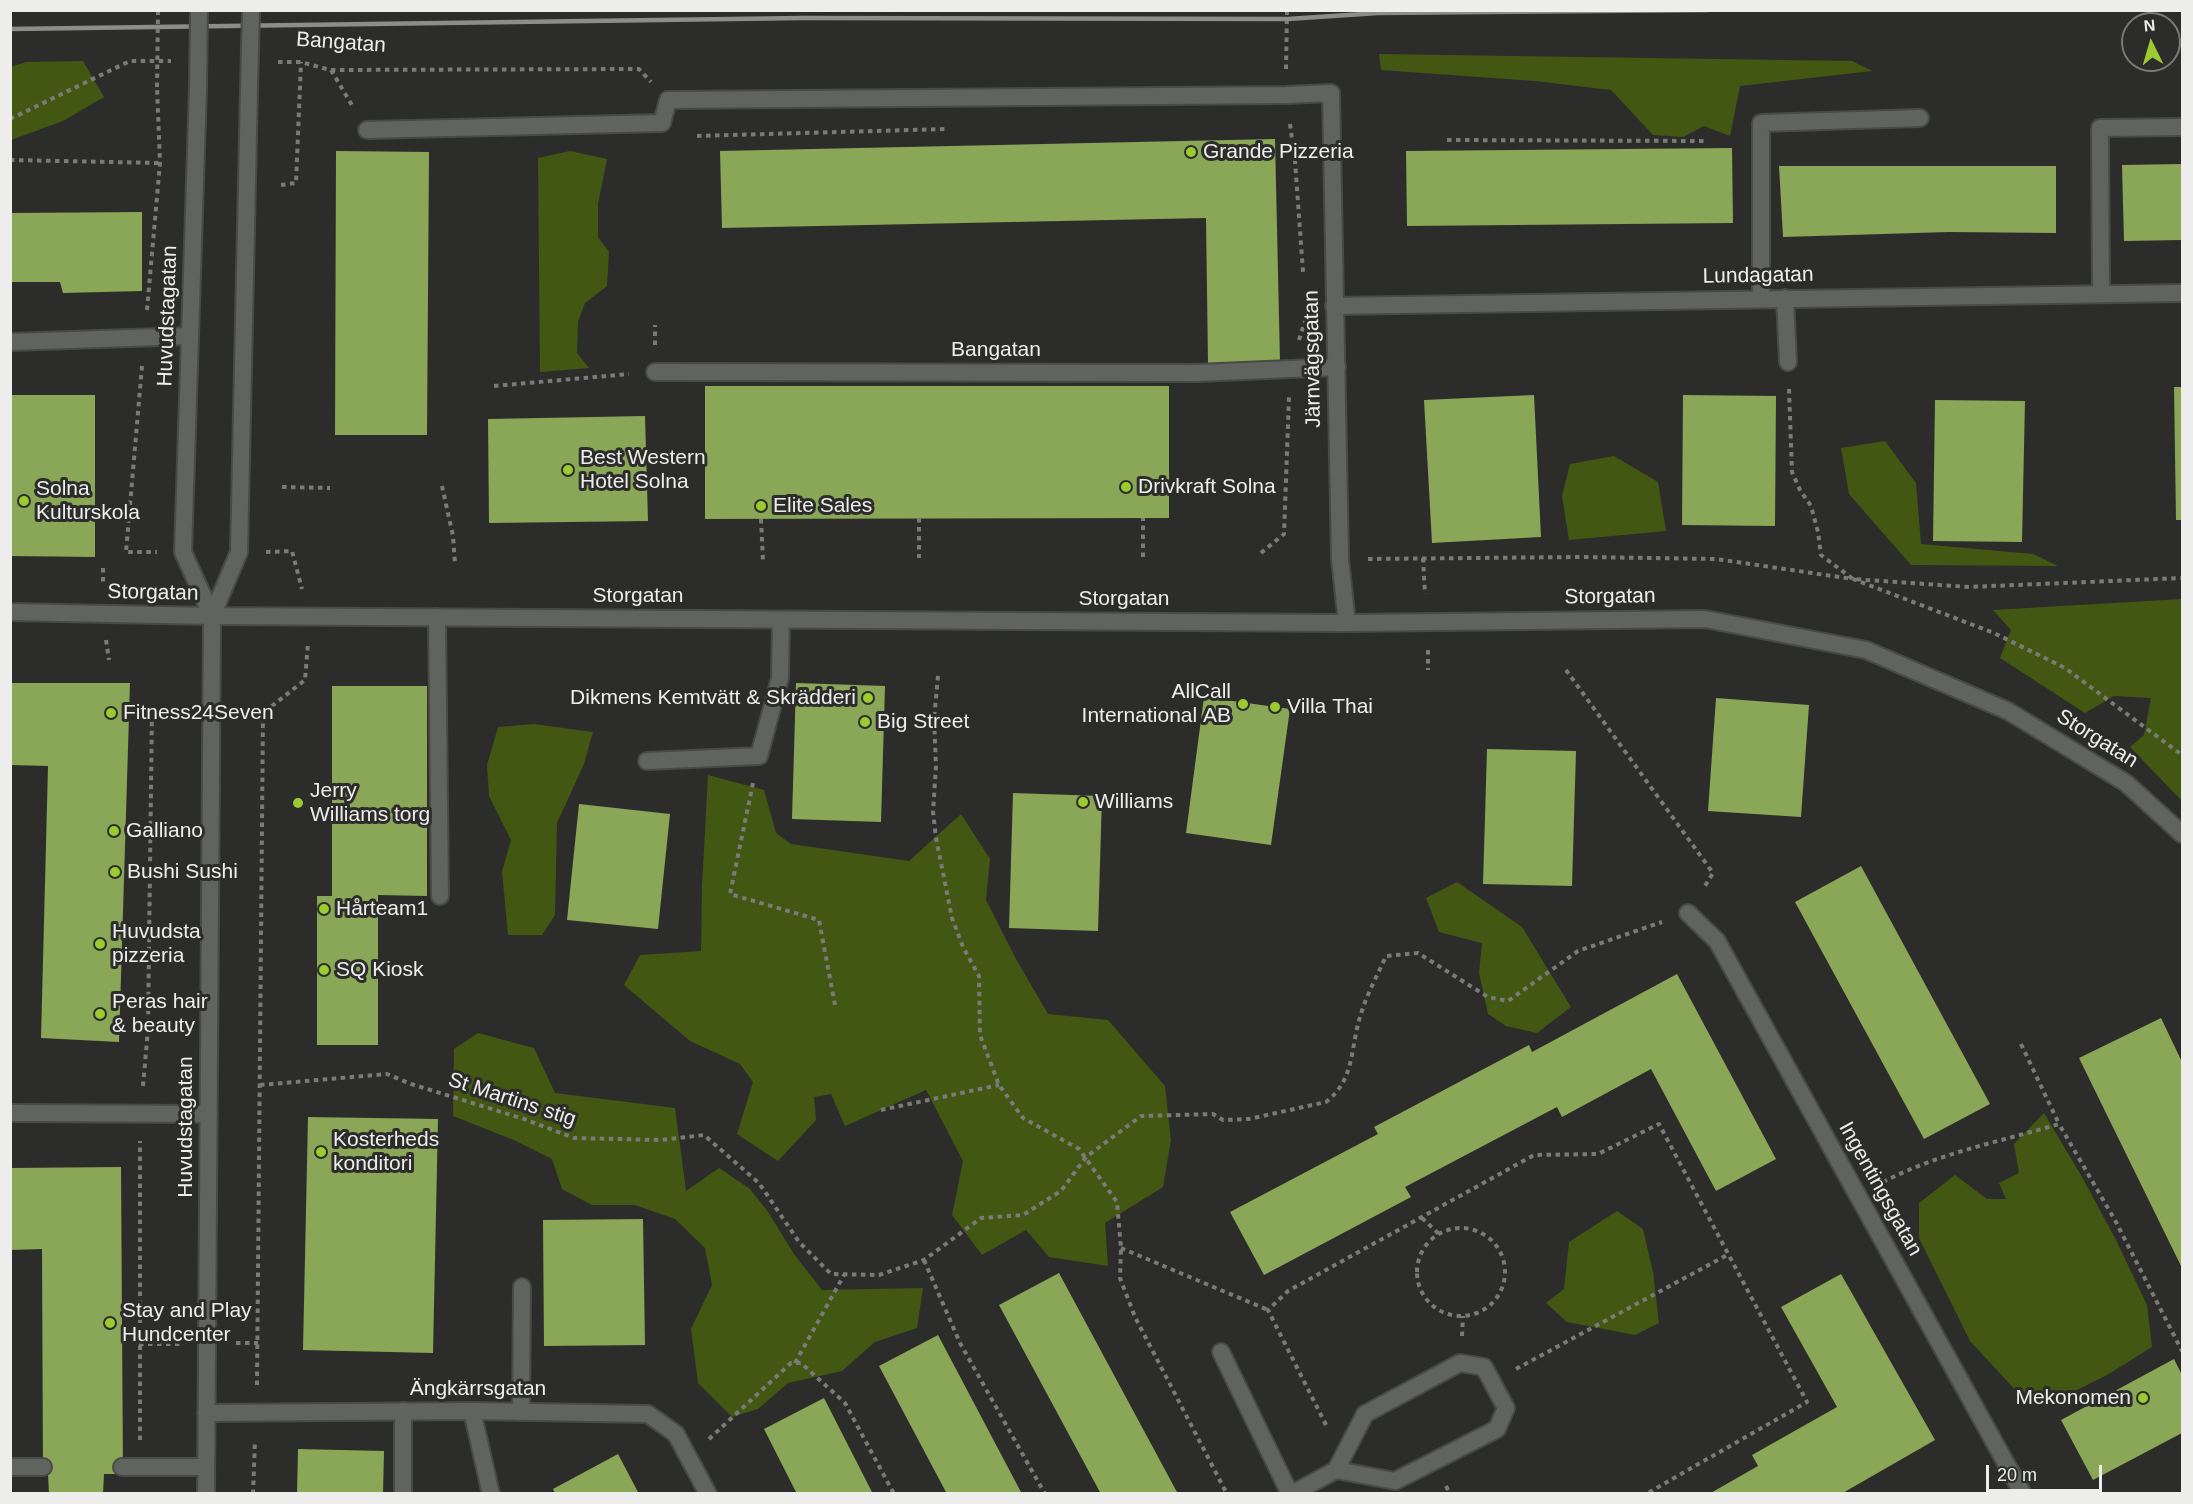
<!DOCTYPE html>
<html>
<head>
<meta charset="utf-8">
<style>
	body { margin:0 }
	#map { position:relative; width:2193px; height:1504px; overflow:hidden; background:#2c2d2a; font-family:Helvetica,sans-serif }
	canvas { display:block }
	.frame { position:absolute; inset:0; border:12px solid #edeeeb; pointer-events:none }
	.north { position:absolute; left:2121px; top:12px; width:60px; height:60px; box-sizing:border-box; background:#2c2d2a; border:2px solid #797a77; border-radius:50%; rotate:355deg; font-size:16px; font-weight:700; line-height:24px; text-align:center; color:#edeeeb }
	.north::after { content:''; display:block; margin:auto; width:21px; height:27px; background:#9cca31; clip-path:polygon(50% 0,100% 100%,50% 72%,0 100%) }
	.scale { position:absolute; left:1986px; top:1465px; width:116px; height:27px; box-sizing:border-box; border:3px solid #edeeeb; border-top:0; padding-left:8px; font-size:18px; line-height:21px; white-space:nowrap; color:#edeeeb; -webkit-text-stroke:4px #2c2d2a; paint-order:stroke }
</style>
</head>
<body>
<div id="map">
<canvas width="2193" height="1504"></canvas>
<div class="frame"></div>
<div class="north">N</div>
<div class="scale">20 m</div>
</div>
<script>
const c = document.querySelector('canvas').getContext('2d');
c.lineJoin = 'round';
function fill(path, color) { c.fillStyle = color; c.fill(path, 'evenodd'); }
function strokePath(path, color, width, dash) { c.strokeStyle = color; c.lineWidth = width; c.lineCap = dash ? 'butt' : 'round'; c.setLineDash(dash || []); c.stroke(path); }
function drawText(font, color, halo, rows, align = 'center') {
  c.font = font + ' Helvetica,sans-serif'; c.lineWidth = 6; c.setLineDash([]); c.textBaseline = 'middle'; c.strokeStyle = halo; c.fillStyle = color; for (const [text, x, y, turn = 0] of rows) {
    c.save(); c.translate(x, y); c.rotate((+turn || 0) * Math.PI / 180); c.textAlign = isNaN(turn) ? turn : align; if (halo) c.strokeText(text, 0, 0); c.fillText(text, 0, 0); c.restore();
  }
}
fill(new Path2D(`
	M1379,54L1852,61L1872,71L1740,86L1730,136L1704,126L1683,137L1653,135L1611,90L1535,81L1381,70Z
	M83,61L104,97L63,121L11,140V67L26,62Z
	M570,151L607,159L598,204V237L609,252L607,286L585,303L578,322L577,353L589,368L540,372L538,158Z
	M1885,441L1916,483L1921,544L2033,554L2058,566L1911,565L1849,494L1841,448Z
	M1614,456L1658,482L1666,531L1569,540L1562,496L1570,464Z
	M2182,599V801L2130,747L2144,735L2151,698L2114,696L2085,713L2000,658L2011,630L1993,610Z
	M534,724L593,732L584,764L557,823L555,915L542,935H508L502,871L511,840L489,796L487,765L498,727Z
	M708,775L764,790L776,833L791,844L909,861L961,814L990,859L986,900L1016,959L1048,1014L1108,1020L1165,1086L1171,1140L1163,1187L1105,1223L1108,1266L1049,1257L1026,1230L982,1255L952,1215L963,1161L926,1090L845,1126L831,1094L814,1097L816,1120L778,1161L737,1134L753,1082L740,1064L690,1041L624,985L640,955L701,951L702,887Z
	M1457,882L1522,927L1571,1007L1537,1033L1506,1026L1488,1014L1479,973L1482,943L1439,932L1426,898Z
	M478,1033L534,1048L555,1093L675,1108L686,1191L719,1168L750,1189L768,1212L794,1254L822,1290L923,1288L917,1328L875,1342L842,1371L788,1383L758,1409L732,1417L698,1383L691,1329L712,1285L705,1248L675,1219L635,1205H592L562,1189L552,1159L516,1141L453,1116L454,1049Z
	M2044,1113L2082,1177L2116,1240L2147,1305L2152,1347L2107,1375L2061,1398L2020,1395L1970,1341L1919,1238V1203L1955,1175L1987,1199H2006L1999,1183L2019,1173L2014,1144Z
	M1617,1211L1643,1229L1653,1272L1659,1323L1635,1335L1567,1322L1546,1303L1564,1289L1569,1242Z`), '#425712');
fill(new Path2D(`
	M1275,139L1280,362L1208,364L1206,218L722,228L720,151Z
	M1732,148L1733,223L1407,226L1406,151Z
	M336,151L429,152L427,435H335Z
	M2182,164V240L2124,241L2122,165Z
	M1779,166H2056V233L1949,232L1783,237Z
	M142,212V291L63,293L60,282H10V213Z
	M705,386H1169V518L705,519Z
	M2174,387H2182V520H2176Z
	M10,395H95V557L10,556Z
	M1534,395L1541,537L1432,543L1424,400Z
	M1683,395L1776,396L1775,526L1682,525Z
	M1935,400L2025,401L2022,542L1933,541Z
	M645,416L648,521L489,523L488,419Z
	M10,683H130L119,1042L41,1038L48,766L10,765Z
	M796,683L885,686L881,822L792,819Z
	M332,686H427V896L378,895V1045H317V896H332Z
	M1204,697L1290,709L1271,845L1186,833Z
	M1716,698L1809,705L1801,817L1708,811Z
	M1487,749L1576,751L1572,886L1483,884Z
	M1013,793L1102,796L1098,931L1009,928Z
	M579,804L670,814L658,929L567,920Z
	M1861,866L1990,1104L1924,1139L1795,902Z
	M1677,974L1776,1159L1716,1191L1651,1069L1562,1117L1557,1107L1405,1187L1411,1197L1264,1275L1230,1212L1378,1134L1374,1127L1529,1045L1532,1052Z
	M2161,1018L2182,1062V1268L2079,1058Z
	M308,1117L438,1119L433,1353L303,1350Z
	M121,1167L123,1474H104L103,1494H49L48,1474H43L42,1249L10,1250V1168Z
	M643,1219L645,1345L544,1346L543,1220Z
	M1059,1273L1178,1494H1101L999,1305Z
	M1841,1274L1935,1440L1841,1494H1709L1758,1466L1752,1455L1837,1407L1781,1307Z
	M938,1335L1022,1494H947L879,1366Z
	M2174,1359L2182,1375V1433L2093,1480L2061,1420Z
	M824,1398L873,1494H797L764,1429Z
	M298,1449L384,1451L383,1494H297Z
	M618,1454L639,1494H555L553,1489Z`), '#8aa657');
const service = new Path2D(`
	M2101,294L2100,128L2182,127
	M1785,298L1788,362
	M1761,299V123L1920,118
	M10,342L190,336
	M437,617L440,896
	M647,761L759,756L780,678L781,620
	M1221,1352L1290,1494
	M403,1411V1494
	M472,1411L491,1494
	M521,1412L522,1287
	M10,1467H43
	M122,1467H206`);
const minor = new Path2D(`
	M367,130L662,123L668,100L1286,95L1331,93L1340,559L1347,623
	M1334,306L2182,293
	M655,372L1197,373L1337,367
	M1688,913L1717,941L2023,1494
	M10,1113L209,1114
	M206,1413L472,1411L648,1414L676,1434L708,1494
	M206,1494L212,616
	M1292,1494L1336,1470L1365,1414L1460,1363L1484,1367L1506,1408L1497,1429L1395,1481L1336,1470`);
const tertiary = new Path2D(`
	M198,88L183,552L212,616
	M10,612L212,616L1347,623L1705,619L1866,650L2008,711L2126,783L2182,834
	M212,616L239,552L249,89`);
strokePath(service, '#484a46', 20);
strokePath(minor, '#484a46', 20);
strokePath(tertiary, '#484a46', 20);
strokePath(new Path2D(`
	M278,62H301L330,70L639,69L651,82
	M1286,69L1287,10
	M331,70L353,107
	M10,119L130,61H171
	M1290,124L1295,161L1303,272
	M697,136L947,129
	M1447,140L1706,141
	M10,160L160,163
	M281,185L296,183L301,62
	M147,310L160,163L157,87
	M1299,340L1305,321
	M655,345V325
	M142,366L126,552H157
	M494,386L629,374
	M1789,389L1792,472L1800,490L1811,506L1818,532L1821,555L1853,579L1969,587L2182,578
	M442,486L453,536L455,564
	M282,487L330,488
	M919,518V558
	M761,519L763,561
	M266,552L292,551L302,589
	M1261,553L1284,534L1289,397
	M1143,557V518
	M1423,558L1425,594
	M1368,559L1582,557L1716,559L1853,579L1994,633L2065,668L2182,755
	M103,568V585
	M106,640L109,660
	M1428,650V670
	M1566,670L1713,873L1703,889
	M938,676L934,719L936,766L933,812L936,838L952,918L963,947L979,976L980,1035L999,1085L1023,1118L1079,1149L1117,1202L1121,1248L1120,1278L1135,1317L1227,1494
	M238,712L263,713L305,680L308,643
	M753,783L730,894L819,920L835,1005
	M2021,1044L2059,1124
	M260,1085L387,1074L411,1084L524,1119L574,1138L660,1140L704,1135L759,1183L799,1242L831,1274L879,1275L924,1260L981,1218L1023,1215L1061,1191L1086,1157L1141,1116L1213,1114L1223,1120L1249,1119L1326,1102C1355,1079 1350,1050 1360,1017C1366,996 1377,976 1386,956L1418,953L1488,997L1508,1001L1578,951L1662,922
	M143,1086L148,1029L152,708L183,710
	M881,1110L999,1085
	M1883,1182C1939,1153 1999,1142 2059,1124L2116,1222L2182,1351
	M1422,1218L1439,1234
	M1417 1272a44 44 0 1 1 88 0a44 44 0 1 1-88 0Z
	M1121,1248L1268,1310
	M924,1260L960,1343L1045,1494
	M1462,1336L1463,1316
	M236,1343H258
	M139,1344H180
	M795,1363L844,1275
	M1516,1369L1729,1254
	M257,1385L263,713
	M1326,1425L1268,1310L1288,1291L1534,1155L1598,1154L1659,1124L1807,1402L1646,1494
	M709,1439L791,1363H801L845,1403L894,1494
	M140,1440V1141
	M1446,1486L1450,1494
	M253,1494L255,1440`), '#7a7b78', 4, [4.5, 4.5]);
strokePath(service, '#61635f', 16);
strokePath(minor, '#61635f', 16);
strokePath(tertiary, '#61635f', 16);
strokePath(new Path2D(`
	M10,29L803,18L1288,19L1378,13L1708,10`), '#8c8d8a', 4.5);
const tertiaryBridge = new Path2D(`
	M198,88L199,10
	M249,89L251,10`);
strokePath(tertiaryBridge, '#484a46', 20, []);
strokePath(new Path2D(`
	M157,87L158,10`), '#7a7b78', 4, [4.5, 4.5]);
strokePath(tertiaryBridge, '#61635f', 16);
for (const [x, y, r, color] of [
	[1191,152,6,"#9cca31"],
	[568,470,6,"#9cca31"],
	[1126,487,6,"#9cca31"],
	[24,501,6,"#9cca31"],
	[761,506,6,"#9cca31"],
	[868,698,6,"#9cca31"],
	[1243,704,6,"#9cca31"],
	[1275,707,6,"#9cca31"],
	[111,713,6,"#9cca31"],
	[865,722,6,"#9cca31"],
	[1083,802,6,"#9cca31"],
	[298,803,6,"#9cca31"],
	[114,831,6,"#9cca31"],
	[115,872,6,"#9cca31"],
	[324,909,6,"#9cca31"],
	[100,944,6,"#9cca31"],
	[324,970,6,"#9cca31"],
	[100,1014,6,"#9cca31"],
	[321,1152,6,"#9cca31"],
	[110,1323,6,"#9cca31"],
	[2143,1398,6,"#9cca31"]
]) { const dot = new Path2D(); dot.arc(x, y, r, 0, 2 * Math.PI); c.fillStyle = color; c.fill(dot); strokePath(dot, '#2c2d2a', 2); }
drawText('21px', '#edeeeb', '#2c2d2a', [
	["Bangatan",341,43,4],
	["Lundagatan",1758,276,-1],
	["Huvudstagatan",168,316,-88],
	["Bangatan",996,350],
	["Järnvägsgatan",1313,359,-91],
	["Storgatan",153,593,1],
	["Storgatan",638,596],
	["Storgatan",1610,597,-1],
	["Storgatan",1124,599],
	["Storgatan",2097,739,32],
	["St Martins stig",512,1100,18],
	["Huvudstagatan",186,1127,-90],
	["Ingentingsgatan",1880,1189,61],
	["Ängkärrsgatan",478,1389]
]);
drawText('21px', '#edeeeb', '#2c2d2a', [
	["Grande Pizzeria",1203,152],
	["Best Western",580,458],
	["Hotel Solna",580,482],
	["Drivkraft Solna",1138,487],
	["Solna",36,489],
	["Kulturskola",36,513],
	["Elite Sales",773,506],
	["AllCall",1231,692,"right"],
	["International AB",1231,716,"right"],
	["Dikmens Kemtvätt & Skrädderi",856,698,"right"],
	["Villa Thai",1287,707],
	["Fitness24Seven",123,713],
	["Big Street",877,722],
	["Jerry",310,791],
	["Williams torg",310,815],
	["Williams",1095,802],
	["Galliano",126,831],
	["Bushi Sushi",127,872],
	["Hårteam1",336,909],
	["Huvudsta",112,932],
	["pizzeria",112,956],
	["SQ Kiosk",336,970],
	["Peras hair",112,1002],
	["& beauty",112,1026],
	["Kosterheds",333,1140],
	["konditori",333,1164],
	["Stay and Play",122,1311],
	["Hundcenter",122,1335],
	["Mekonomen",2131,1398,"right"]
], 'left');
</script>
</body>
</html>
